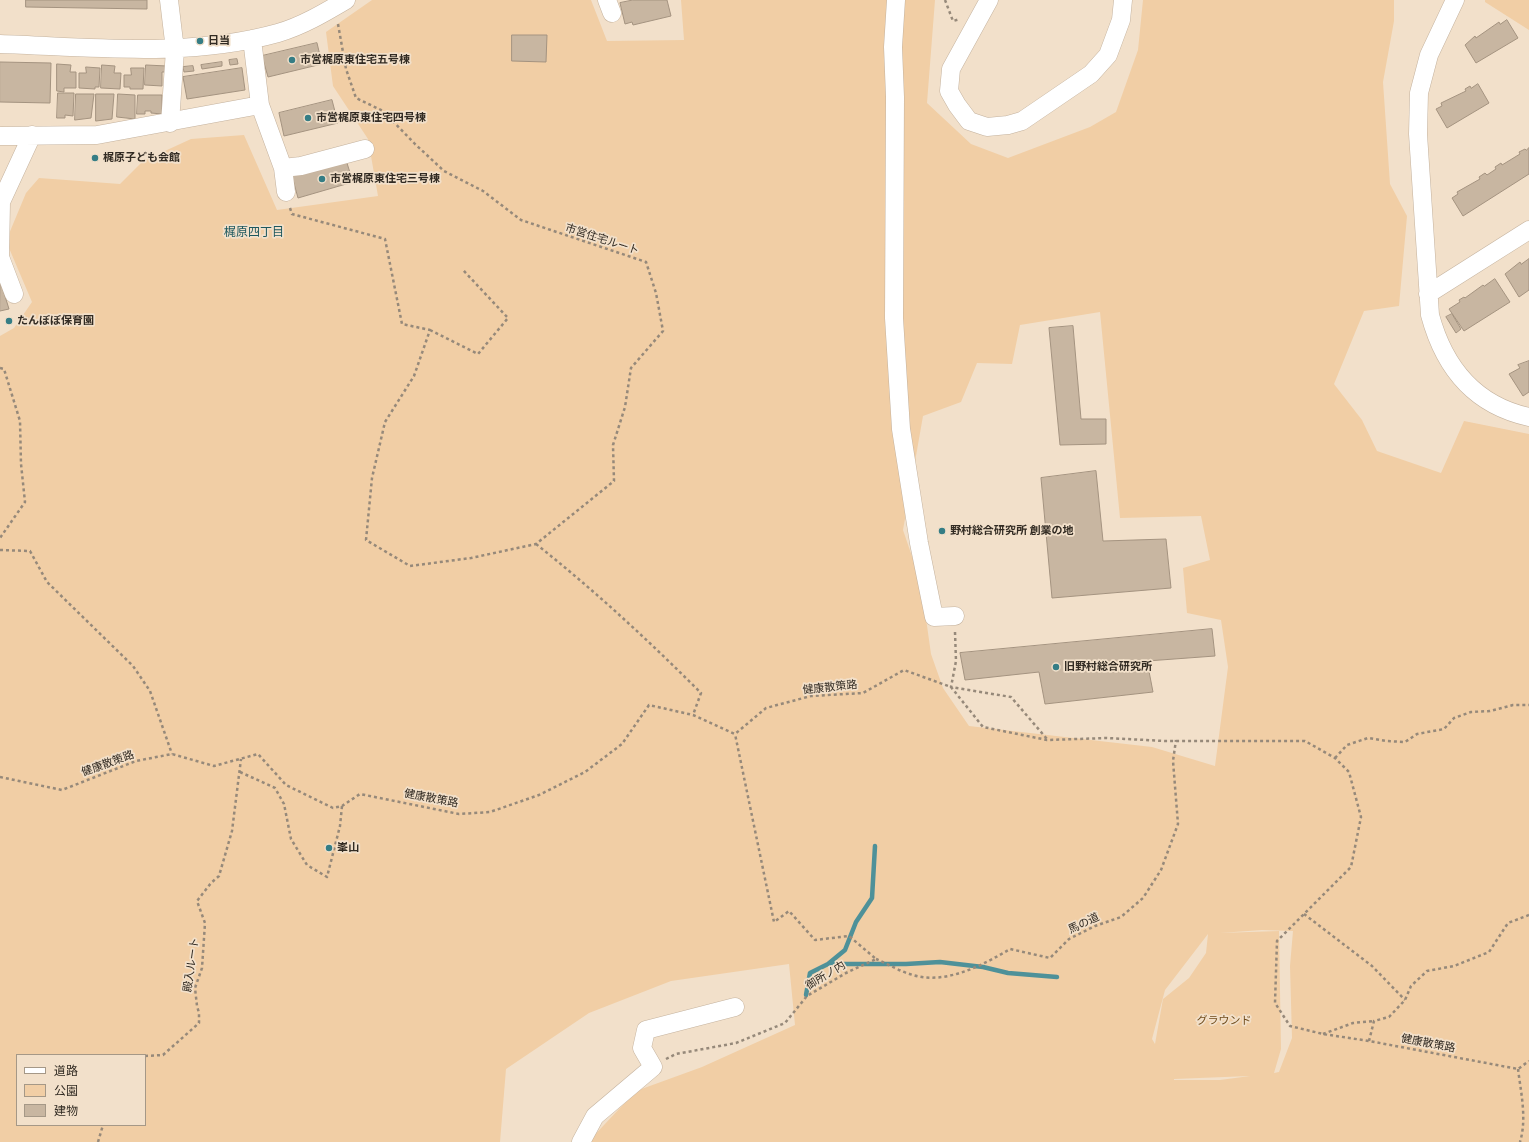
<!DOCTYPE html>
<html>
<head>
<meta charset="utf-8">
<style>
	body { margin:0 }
	#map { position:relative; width:1529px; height:1142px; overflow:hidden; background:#f2e0ca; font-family:"Titillium Web","Noto Sans JP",sans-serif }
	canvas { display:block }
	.legend { position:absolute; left:16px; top:1054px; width:130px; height:72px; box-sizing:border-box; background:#f2e0ca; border:1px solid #a59887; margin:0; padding:5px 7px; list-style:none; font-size:12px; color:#322b23 }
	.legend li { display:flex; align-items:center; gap:8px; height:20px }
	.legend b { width:20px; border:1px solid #a59887 }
</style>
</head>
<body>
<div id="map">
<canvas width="1529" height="1142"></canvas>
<ul class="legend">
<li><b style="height:5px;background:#fff"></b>道路</li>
<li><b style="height:11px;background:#f1cea5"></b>公園</li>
<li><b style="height:11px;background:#c8b6a1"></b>建物</li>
</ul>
</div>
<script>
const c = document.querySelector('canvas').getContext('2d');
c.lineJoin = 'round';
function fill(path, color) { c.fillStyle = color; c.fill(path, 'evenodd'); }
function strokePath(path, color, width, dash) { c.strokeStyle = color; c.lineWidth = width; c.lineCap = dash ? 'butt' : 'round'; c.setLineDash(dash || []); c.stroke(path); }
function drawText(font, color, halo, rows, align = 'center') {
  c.font = font + ' "Titillium Web","Noto Sans JP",sans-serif'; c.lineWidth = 3.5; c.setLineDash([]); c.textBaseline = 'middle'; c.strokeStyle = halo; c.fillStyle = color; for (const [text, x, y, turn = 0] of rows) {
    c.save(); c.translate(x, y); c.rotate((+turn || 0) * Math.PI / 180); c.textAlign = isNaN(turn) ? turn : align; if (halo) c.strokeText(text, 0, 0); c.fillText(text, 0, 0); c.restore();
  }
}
fill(new Path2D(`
	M372,0H591L607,41L684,40L681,0H935L927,103L971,144L1008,158L1090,127L1116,112L1138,50L1143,0H1394V21L1383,82L1390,184L1407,216L1399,306L1364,311L1334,384L1362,420L1377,451L1441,473L1464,421L1529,434V1142H588L636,1091L702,1067L795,1025L789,964L671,981L589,1013L506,1069L500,1142H0V336L14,328L32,302L6,241L26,193L39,178L120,184L143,161L191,139L244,135L277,210L378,196L368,139L333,86L326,32ZM1100,312L1120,518L1201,516L1210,560L1183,568L1187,613L1221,620L1228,667L1215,766L1152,747L969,726L943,688L931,654L921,583L903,530L923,416L961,402L977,363L1012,364L1020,325ZM1262,930L1293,931L1290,966L1292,1038L1279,1072L1274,1073L1281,1049L1279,931L1220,933ZM1208,934L1206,953L1189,978L1163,999L1155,1044L1152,1039L1165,990ZM17,1055H145V1125H17ZM1250,1076L1220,1080H1174V1079Z
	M1485,0H1529V30L1485,2Z`), '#f1cea5');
strokePath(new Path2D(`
	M828,964H906L940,962L983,967L1008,973L1057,977
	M806,995L810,973L828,964L845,950L856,922L872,898L875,846`), '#4e9199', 4.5);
const building = new Path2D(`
	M26,0H147V9L26,7Z
	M633,0H667L671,16L633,25L632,22L625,24L620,3Z
	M1507,20L1518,38L1476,63L1465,45L1475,36L1476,38L1499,22L1500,24Z
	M512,35H547L546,62L512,61Z
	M317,43L322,64L268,77L262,56Z
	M237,59L238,64L230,65L229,60Z
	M0,62L51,63L50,103L0,102Z
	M222,62V66L202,69L201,65Z
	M57,64L71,65L70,72H76V88H64V92L57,91Z
	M102,65L115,66L114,73H121L120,89L101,88Z
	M146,65L167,66V72H162V86L145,85Z
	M193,66L194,71L184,72L183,67Z
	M86,67L100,68L99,87H95V89L79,88V73H86Z
	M131,68H144L143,89H130V87H124V75H131Z
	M242,68L245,90L187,99L183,77Z
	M1478,84L1489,103L1447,128L1436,109L1442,106L1441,103L1466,91L1465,89L1470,86L1471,88Z
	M58,93H74L73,116L65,115V118H57Z
	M76,94H94L91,118L75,120Z
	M96,94H114L112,119L96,121Z
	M118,94L135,95V119L117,117Z
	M138,95H162V114L151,113V111H145V114H137Z
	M332,100L338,123L284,136L279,113Z
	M1529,148V174L1463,216L1452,198L1458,194L1457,192L1480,179L1479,177L1485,173L1487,175L1496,169L1495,167L1501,163L1502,165L1520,154L1519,152L1525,149L1526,150Z
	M346,160L353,182L298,198L292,176Z
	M1529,259V290L1519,297L1505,274L1520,262L1521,264Z
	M1495,279L1510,302L1464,331L1449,309L1460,302L1459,300L1464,297L1465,298L1483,285L1484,286Z
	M0,280L9,309L0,311Z
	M1452,314L1461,329L1456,333L1446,317Z
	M1073,326L1081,419H1106V444L1060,445L1049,328Z
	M1529,361V392L1523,396L1509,374L1520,368L1518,365Z
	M1096,471L1103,541L1166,539L1171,588L1052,598L1041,478Z
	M1212,629L1215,656L1147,661L1153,692L1045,704L1039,672L965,680L960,653Z`);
fill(building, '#c8b6a1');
strokePath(building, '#a49380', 1);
const minor = new Path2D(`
	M169,0L175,50L170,123
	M607,0L612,13
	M896,0L893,47L895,97L894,318L901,429L919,543L934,617L955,616
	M989,0L951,69L949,91L957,105L969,121L987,127L1008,125L1022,121L1091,74L1108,55L1121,20L1123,0
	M1455,0L1429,55L1419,93L1418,134L1430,315C1444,367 1474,405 1529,417
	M252,39L260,105L283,168L286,192
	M0,44C92,47 188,58 278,33C302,26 324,13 346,0
	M0,136L97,135L260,105
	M283,168L301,166L365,149
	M0,256L1,202L32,135
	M0,257L14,294
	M1428,294L1529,230
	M581,1142L595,1116L653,1067L642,1048L646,1030L735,1007`);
strokePath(minor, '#c4b29e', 19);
strokePath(new Path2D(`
	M945,0L953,21L960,19
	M290,208L292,214L385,239L402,324L430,330L414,376L385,422L372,478L366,540L410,566L471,558L536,544L614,481L613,445L625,407L631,368L663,331L656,293L646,262L521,220L483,191L444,171L415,144L383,111L356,98L346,69L338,24
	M430,330L478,354L508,318L463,270
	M0,368L4,369L20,421L21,464L25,502L0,538
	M536,544C594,590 648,640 701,693L693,715
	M0,550L30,551L47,582L133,666L150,691L172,754
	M955,632L956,661L951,687L1011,697L1047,739
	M1335,758L1347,745L1368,738L1386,741L1405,742L1417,734L1444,729L1454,718L1471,712L1490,711L1513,705H1529
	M240,772L275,788L284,804L291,839L307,865L327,877L340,826L342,806
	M0,777L62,790L136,761L172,754L214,766L258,754L286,785L333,808L342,806L360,794L459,814L490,812L539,795L585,772L622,744L649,705L693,715L735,734L766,708L811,696L863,693L904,670L951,687L983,727L1047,740L1107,738L1165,741H1305L1335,758L1349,772L1361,817L1351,867L1277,941L1275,1003L1290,1026L1323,1034L1369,1041L1518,1069L1529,1061
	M1304,914L1372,966L1405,1000
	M876,959C888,964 901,972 913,975C946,985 983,965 1010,949L1050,958L1069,939L1095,926L1121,917L1143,898L1161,870L1178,824L1173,761L1176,740
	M1323,1034L1353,1023L1374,1021
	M1369,1041L1374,1021L1389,1017L1405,1000L1411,986L1427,971L1454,966L1489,952L1508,923L1529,915
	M145,1056L163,1055L199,1023V1013L197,1006L195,988L202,968L205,923L197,901L211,883L219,876L232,831L241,759
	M666,1059L676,1054L736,1043L785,1023L807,996L846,973L876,959L849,936L815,940L789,911L774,922L735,734
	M1518,1069C1521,1093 1527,1119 1520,1142
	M98,1142L103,1125`), '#96897a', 2.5, [3, 3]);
strokePath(minor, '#fff', 18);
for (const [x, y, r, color] of [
	[200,41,4,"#357d85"],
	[292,60,4,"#357d85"],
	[308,118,4,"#357d85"],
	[95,158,4,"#357d85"],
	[322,179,4,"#357d85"],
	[9,321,4,"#357d85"],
	[942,531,4,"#357d85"],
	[1056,667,4,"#357d85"],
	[329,848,4,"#357d85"]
]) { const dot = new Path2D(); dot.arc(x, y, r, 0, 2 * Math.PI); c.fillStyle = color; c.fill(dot); strokePath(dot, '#f2e0ca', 1.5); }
drawText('bold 11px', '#322b23', '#f2e0ca', [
	["日当",208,41],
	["市営梶原東住宅五号棟",300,60],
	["市営梶原東住宅四号棟",316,118],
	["梶原子ども会館",103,158],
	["市営梶原東住宅三号棟",330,179],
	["たんぽぽ保育園",17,321],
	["野村総合研究所 創業の地",950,531],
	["旧野村総合研究所",1064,667],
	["峯山",337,848]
], 'left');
drawText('11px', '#322b23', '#f2e0ca', [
	["市営住宅ルート",602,240,18],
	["健康散策路",830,688,-6],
	["健康散策路",108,764,-20],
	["健康散策路",431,799,11],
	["馬の道",1084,924,-25],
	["殿入ルート",192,965,-82],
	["御所ノ内",826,976,-31],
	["健康散策路",1428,1044,11]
]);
drawText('11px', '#704c1c', '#f2e0ca', [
	["グラウンド",1224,1021]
]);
drawText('12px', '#1c575d', '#f2e0ca', [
	["梶原四丁目",254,233]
]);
</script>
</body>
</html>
